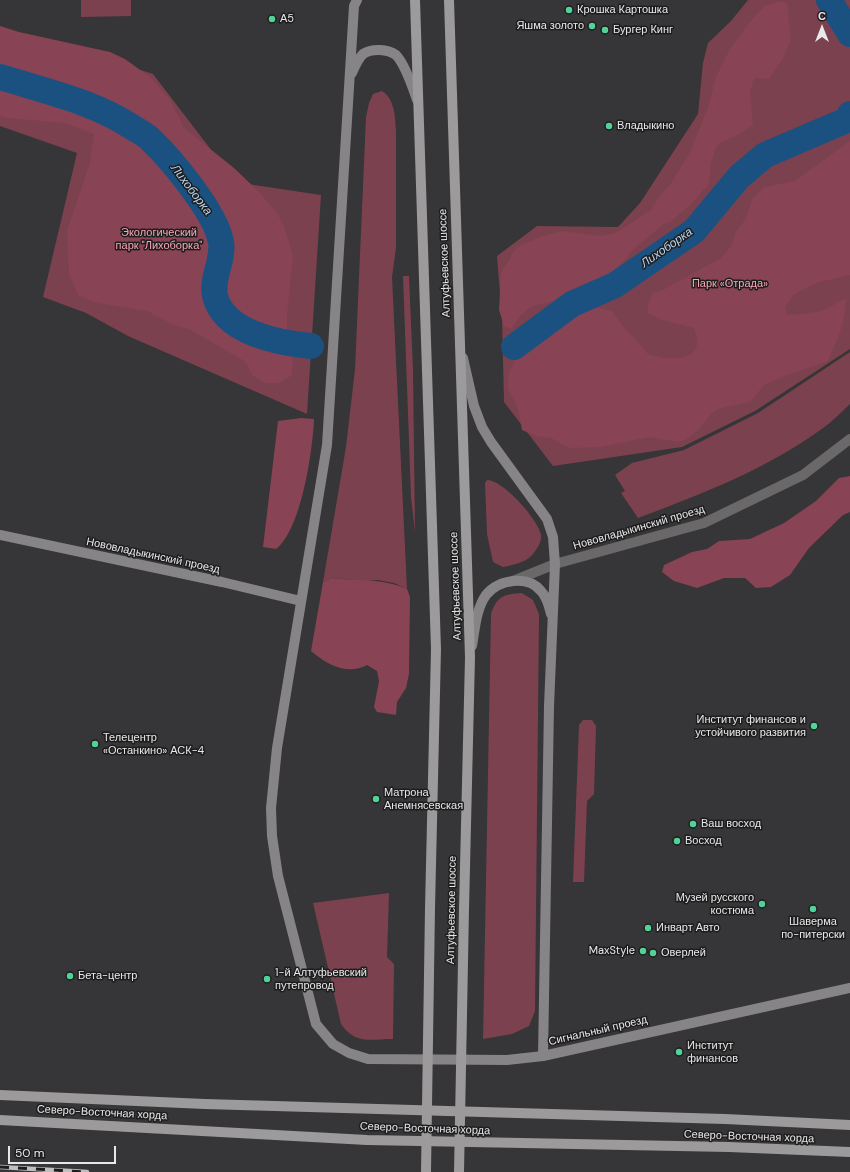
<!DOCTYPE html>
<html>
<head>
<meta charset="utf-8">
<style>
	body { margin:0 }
	#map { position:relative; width:850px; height:1172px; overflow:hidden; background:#363537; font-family:"DM Sans",sans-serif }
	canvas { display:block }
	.north { position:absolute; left:802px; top:8px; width:40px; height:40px; -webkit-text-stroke:3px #1d1d1e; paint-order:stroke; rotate:0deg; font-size:11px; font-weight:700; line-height:16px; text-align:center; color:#e8e8e9 }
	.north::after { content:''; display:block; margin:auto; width:14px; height:18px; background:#e8e8e9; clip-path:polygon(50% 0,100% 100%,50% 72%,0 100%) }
	.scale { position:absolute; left:8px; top:1146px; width:108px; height:18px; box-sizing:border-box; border:2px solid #e8e8e9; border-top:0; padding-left:5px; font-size:12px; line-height:14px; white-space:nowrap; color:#e8e8e9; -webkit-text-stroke:3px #1d1d1e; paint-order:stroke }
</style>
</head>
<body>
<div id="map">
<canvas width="850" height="1172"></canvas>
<div class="north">С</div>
<div class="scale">50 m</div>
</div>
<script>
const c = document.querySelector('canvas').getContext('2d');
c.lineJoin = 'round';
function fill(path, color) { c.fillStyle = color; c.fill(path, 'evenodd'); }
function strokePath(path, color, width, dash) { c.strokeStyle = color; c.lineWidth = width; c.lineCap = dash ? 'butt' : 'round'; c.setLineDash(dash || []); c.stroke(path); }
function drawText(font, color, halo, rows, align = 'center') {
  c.font = font + ' "DM Sans",sans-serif'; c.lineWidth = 3; c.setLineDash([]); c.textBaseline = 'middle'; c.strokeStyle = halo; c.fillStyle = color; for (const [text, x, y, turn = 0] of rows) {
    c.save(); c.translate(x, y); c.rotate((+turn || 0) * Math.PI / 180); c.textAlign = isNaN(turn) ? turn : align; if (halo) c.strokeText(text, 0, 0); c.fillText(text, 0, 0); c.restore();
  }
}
fill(new Path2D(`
	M81,0H131V16L81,17Z
	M748,0H850V349L755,411L682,447L553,466L504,402L502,318L497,256L537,226L618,227L640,203L698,114L703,63L708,43L731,21Z
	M0,34L81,51L153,74L212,151L241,183L321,195L307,414L128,336L86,313L43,297L77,153L0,126Z
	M382,91C395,99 395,117 396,130V248L392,277L407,589L394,583L378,580L366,581L332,578L323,582L346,447L355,369L366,117L369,103L373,94Z
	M403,276H409L413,370L415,532L411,497Z
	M850,352V404C841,412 833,421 823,428C767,469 702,494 638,518L621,493L625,491L615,475L632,463L684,450L758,413Z
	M487,480C502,479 539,520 541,535C542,542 536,551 531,556C524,563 512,565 503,567L493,562L487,534L485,483Z
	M522,593L533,600L539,614L535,1011L529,1026L512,1034L483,1039L491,614C497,596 504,594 522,593Z
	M583,720H592L596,726L594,794L587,801L584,882H573L579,725Z
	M389,893L387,957L394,964L393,1039C371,1039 355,1045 341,1024L313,903Z`), '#7c414f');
fill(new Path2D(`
	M779,1L787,3L791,40L782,60L769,79L754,78L750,92L753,125L734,137L721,142L716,148L711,162L709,184L688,207L670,222L664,224L635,248L605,282L591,288L583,289L554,301L532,306L520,316L511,329L504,326L499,310L501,272L510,259L513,252L518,247L540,237L562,231L600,236L616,233L651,210L659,196L670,185L690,152L708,108L716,77L730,49L749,23L765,6Z
	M0,26L19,32L110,52L125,59L150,77L170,100L184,128L234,168L257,190L277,213L284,226L293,256L287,316V332L293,361L291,376L279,383H265L252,375L246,362L189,329L174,325L147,311L93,302L78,295L69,274L67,231L90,163L94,134L66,123L7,118L0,115Z
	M850,141V275L816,283L793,295L785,308L787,315C799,314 814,314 826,309C833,306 837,301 846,299C845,325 838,339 827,362L789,374L764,385L752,400L746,403L720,408L713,412L697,431L685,440L678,442L649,437L601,447L570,448L551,438L536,436L522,430L518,408L508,388L509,373L519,352L547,339L560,321L594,307L612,311C622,327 636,339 648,354C660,359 694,364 697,344C698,339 695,333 694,328L662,320L648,313V305L653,292L661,291L721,258L731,246L736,232L745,220L753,198L759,192L765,187L795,181Z
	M301,418L314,419C313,450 301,531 276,549L263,547L278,421Z
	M850,476V512L843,515L809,548L790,575L771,587L756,588L745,578H724L697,588L674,581L662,572L664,565L692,552L707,549L719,541L750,539L784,523L816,501L839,478Z
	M332,578C357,581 383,578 407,589L410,597L409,674L406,688L397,702L396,715L377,712L374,707L379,681L377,671L367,665C347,676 326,664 311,651L323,582Z`), '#884354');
strokePath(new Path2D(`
	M829,0L850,34
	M0,77C45,91 92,101 132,127C138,131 145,134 150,139C172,160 216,213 221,242C224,260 211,278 215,296C224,333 279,343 311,346
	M514,347L572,304L615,285L694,231L739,177L765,155L847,120L850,114`), '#1b5180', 26);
strokePath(new Path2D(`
	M513,581L555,564L704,523L803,475L850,439`), '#6a6869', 10);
strokePath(new Path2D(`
	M357,0L354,6L327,445L277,748L271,808L272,836L278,876L316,1024L333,1044L349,1053L368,1059L507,1060L543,1056L850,988
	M352,73C355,66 358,59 363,54C372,48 388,49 396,55C405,64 413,88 417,100
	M463,358L474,406L482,427L491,442L547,519L553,537L555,564L549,706L543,1056
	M0,535L222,582L301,601
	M472,646C475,629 476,609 486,595C499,579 528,575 541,591C547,597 549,606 551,614`), '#868486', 10);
strokePath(new Path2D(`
	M415,0L436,649L430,908
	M449,0L470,657L464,909
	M0,1095L205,1104L725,1119L850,1125
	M0,1120L367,1140L729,1147L850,1152`), '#9c9a9b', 10);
const rail = new Path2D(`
	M0,1167L87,1172`);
strokePath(rail, '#bfbfc0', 4.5);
strokePath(rail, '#1d1d1e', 3, [9]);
strokePath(new Path2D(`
	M426,1172L430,908
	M459,1172L464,909`), '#9c9a9b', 10);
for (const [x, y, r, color] of [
	[569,10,4,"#51d398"],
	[272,19,4,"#51d398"],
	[592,26,4,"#51d398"],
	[605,30,4,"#51d398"],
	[609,126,4,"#51d398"],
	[814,726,4,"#51d398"],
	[95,744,4,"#51d398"],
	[376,799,4,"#51d398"],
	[693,824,4,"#51d398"],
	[677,841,4,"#51d398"],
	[762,904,4,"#51d398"],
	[813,909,4,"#51d398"],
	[648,928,4,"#51d398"],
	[643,951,4,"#51d398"],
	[653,953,4,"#51d398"],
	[70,976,4,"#51d398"],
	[267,979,4,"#51d398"],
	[679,1052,4,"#51d398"]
]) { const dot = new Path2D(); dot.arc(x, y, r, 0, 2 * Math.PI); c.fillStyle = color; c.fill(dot); strokePath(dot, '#1d1d1e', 1.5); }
drawText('11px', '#e8e8e9', '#1d1d1e', [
	["Крошка Картошка",577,10],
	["А5",280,19],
	["Яшма золото",584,26,"right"],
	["Бургер Кинг",613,30],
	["Владыкино",617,126],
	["Институт финансов и",806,720,"right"],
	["устойчивого развития",806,733,"right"],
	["Телецентр",103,738],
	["«Останкино» АСК-4",103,751],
	["Матрона",384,793],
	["Анемнясевская",384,806],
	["Ваш восход",701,824],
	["Восход",685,841],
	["Музей русского",754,898,"right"],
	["костюма",754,911,"right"],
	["Шаверма",813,922,"center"],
	["по-питерски",813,935,"center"],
	["Инварт Авто",656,928],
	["MaxStyle",635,951,"right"],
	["Оверлей",661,953],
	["1-й Алтуфьевский",275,973],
	["путепровод",275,986],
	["Бета-центр",78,976],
	["Институт",687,1046],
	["финансов",687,1059]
], 'left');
drawText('11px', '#f9a5b7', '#1d1d1e', [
	["Экологический",159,233],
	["парк \"Лихоборка\"",159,246],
	["Парк «Отрада»",730,284]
]);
drawText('11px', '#e8e8e9', '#1d1d1e', [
	["Алтуфьевское шоссе",445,263,-92],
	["Нововладыкинский проезд",639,528,-16],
	["Нововладыкинский проезд",153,556,12],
	["Алтуфьевское шоссе",456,586,-92],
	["Алтуфьевское шоссе",452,910,-89],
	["Сигнальный проезд",598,1031,-13],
	["Северо-Восточная хорда",102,1113,3],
	["Северо-Восточная хорда",425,1129,2],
	["Северо-Восточная хорда",749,1137,2]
]);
drawText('italic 12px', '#b7d4f1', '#1d1d1e', [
	["Лихоборка",191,190,53],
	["Лихоборка",667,248,-35]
]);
</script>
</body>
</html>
